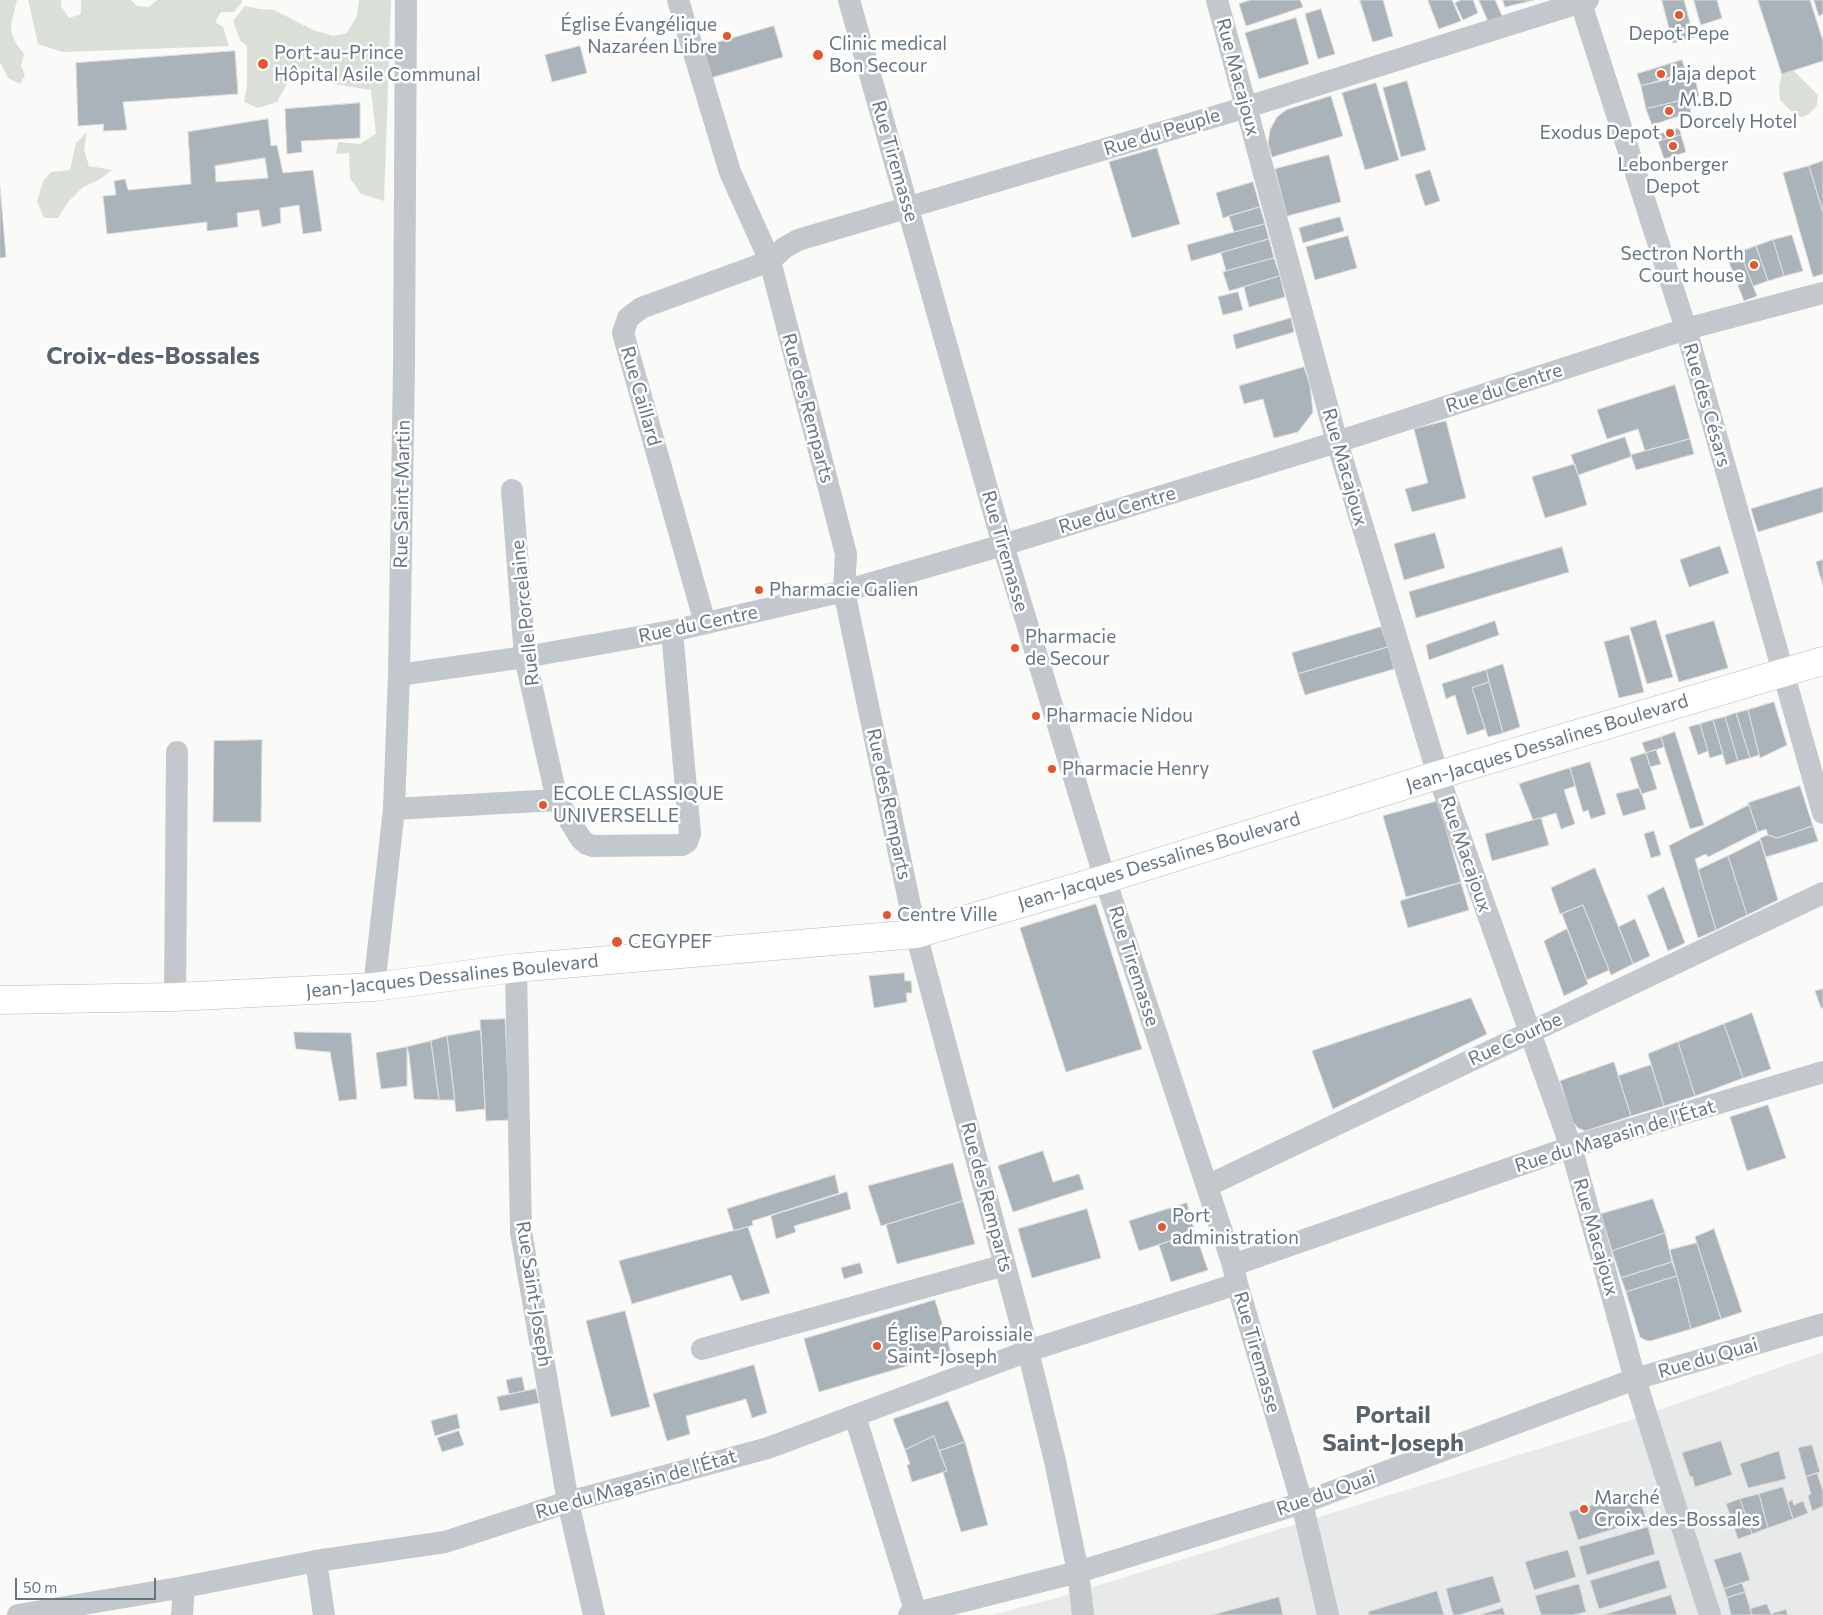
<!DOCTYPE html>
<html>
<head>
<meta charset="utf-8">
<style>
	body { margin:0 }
	#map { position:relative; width:1823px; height:1615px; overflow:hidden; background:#fafaf8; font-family:Commissioner,sans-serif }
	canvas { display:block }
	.scale { position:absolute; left:15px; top:1578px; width:141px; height:22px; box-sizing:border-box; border:2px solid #657683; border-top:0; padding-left:6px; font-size:15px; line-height:18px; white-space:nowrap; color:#657683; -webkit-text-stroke:4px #fff; paint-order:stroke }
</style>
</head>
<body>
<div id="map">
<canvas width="1823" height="1615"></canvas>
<div class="scale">50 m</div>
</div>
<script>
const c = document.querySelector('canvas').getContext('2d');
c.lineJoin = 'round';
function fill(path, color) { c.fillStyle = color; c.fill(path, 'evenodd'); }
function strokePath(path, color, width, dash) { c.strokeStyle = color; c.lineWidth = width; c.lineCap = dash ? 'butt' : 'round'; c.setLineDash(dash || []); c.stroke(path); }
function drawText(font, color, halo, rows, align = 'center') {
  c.font = font + ' Commissioner,sans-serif'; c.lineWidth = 5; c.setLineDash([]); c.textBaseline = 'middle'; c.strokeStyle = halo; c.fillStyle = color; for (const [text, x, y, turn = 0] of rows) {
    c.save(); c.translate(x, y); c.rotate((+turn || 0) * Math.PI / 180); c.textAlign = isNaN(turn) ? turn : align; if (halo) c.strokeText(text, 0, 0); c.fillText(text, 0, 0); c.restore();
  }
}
fill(new Path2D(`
	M1823,1352V1615H992L1064,1596L1625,1422Z`), '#e8e9e9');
fill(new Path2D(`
	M0,0H17C11,27 5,30 24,54L21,66L25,75L20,84L8,78L0,62Z
	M28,0H61V6L69,18L81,14V0H131L137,6L149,7L157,0H242V2L234,12H221L215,22L223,27L229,46L63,52L38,44Z
	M359,0H391L384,201L361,194L350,178L349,153L336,154L338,142L360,144L376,134L371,90L334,84L321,72L301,70L286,85L277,102L258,108L244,102L247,84V46L240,40L233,21L245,6L259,9L274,10L313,30L333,36L347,33L357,16Z
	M1792,69L1818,95L1817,105L1809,114L1802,117L1794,114L1780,100L1779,87L1782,73Z
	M87,132L84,150L89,166L112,170L99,180L83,187L68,202L58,218H44L37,201L43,181L51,172L70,170L76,143Z`), '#dadfd7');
const building = new Path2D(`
	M1251,0H1300L1303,7L1246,26L1239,4Z
	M1360,0H1383L1393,36L1373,42Z
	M1428,0H1452L1461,21L1439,29Z
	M1461,0H1473L1478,13L1463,20L1455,3Z
	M1479,0H1495L1503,18L1489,23Z
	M1503,0H1534L1505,7Z
	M1662,0H1684L1694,38L1673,43Z
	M1694,0H1717L1722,18L1701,25Z
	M1758,0H1810L1823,41V61L1782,74Z
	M1814,0H1823V14L1819,16Z
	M1321,9L1335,54L1318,59L1305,14Z
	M1296,18L1309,64L1259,79L1245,33Z
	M774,26L783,57L710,78L702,47Z
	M580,46L587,73L552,82L545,55Z
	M235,51L238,94L123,102L127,130L103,131L104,124L78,126L76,63Z
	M1682,60L1686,72L1641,86L1637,74Z
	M1694,74L1699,96L1646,109L1641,86Z
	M1407,81L1426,150L1401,157L1383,88Z
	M1376,83L1399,160L1365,170L1342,93Z
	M1331,96L1343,136L1272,157L1268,143L1270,130L1277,117L1286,110Z
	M1687,99L1691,112L1652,125L1646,109Z
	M360,103V138L301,141L302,152L287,154L285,109Z
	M268,119L271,146L277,145L283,173L313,170L322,231L303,234L299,205L280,208L281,223L262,227L259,210L237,213L238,227L207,231V222L107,234L103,196L116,195L114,181L125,179L128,190L191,184L188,132ZM265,158L268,178L216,182L215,166Z
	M1680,128L1681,135L1658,141L1657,135Z
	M1681,135L1686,152L1664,159L1658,141Z
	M1157,148L1180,224L1132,238L1109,162Z
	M1329,155L1341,202L1287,216L1275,169Z
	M1823,161V213L1809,166Z
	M1809,166L1823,213V274L1813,277L1783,173Z
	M1430,170L1440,201L1425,206L1415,175Z
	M1253,182L1260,207L1223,218L1216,193Z
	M0,187L6,257L0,258Z
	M1260,207L1265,224L1234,232L1229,216Z
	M1340,217L1344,231L1303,243L1299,228Z
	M1265,224L1269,239L1191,261L1187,245Z
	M1792,235L1803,271L1784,276L1773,240Z
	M1348,236L1357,268L1315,280L1306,247Z
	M1269,239L1274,258L1226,271L1221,253Z
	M1773,240L1784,276L1768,281L1756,246Z
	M1756,246L1768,281L1753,286L1740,252Z
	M1740,252L1757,296L1744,301L1727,257Z
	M1274,258L1280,276L1229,291L1223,272Z
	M1280,276L1285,297L1249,307L1244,287Z
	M1238,292L1243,310L1223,315L1218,297Z
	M1291,318L1294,332L1236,349L1233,335Z
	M1304,367L1310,386L1313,412L1298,432L1274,438L1263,399L1244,404L1239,386Z
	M1675,385L1690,439L1645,451L1638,429L1607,439L1597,410Z
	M1446,421L1466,498L1412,512L1405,489L1428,483L1414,429Z
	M1625,437L1631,455L1630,457L1578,475L1571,455Z
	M1690,439L1694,454L1636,470L1631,455Z
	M1575,464L1587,505L1545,518L1532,477Z
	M1823,487V512L1758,532L1751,509Z
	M1435,533L1445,568L1404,580L1394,544Z
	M1720,546L1729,573L1689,587L1680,560Z
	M1562,547L1569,572L1416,618L1409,592Z
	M1823,560V586L1816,562Z
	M1656,620L1673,677L1647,684L1630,628Z
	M1495,621L1499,635L1429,660L1426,645Z
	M1714,621L1728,668L1679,682L1665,635Z
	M1381,627L1388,647L1298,674L1292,653Z
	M1629,635L1644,692L1619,698L1604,642Z
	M1388,647L1394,669L1305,695L1298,674Z
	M1503,664L1520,727L1503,733L1486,670Z
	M1486,670L1489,682L1472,688L1485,729L1467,735L1455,695L1446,699L1442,684Z
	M1489,682L1503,733L1488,737L1472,688Z
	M1774,702L1787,745L1760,758L1748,710Z
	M1748,710L1759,755L1750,758L1736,713Z
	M1736,713L1750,758L1738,761L1725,717Z
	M1725,717L1738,761L1726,765L1713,720Z
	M1713,720L1723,754L1710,758L1700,724Z
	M1700,724L1708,751L1698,755L1689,727Z
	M1675,732L1704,825L1690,829L1661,737Z
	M1661,737L1664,747L1646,753L1642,743Z
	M262,740L261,822H213L214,741Z
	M1656,750L1661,764L1650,767L1646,753Z
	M1646,753L1657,789L1641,794L1630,758Z
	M1590,762L1606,814L1591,819L1588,810L1583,812L1570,768Z
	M1570,768L1575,786L1564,790L1575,824L1561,829L1556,813L1533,820L1519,784Z
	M1800,786L1813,826L1777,838L1768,835L1766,829L1758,832L1748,803Z
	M1640,788L1646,809L1623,816L1616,794Z
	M1438,801L1461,882L1406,897L1383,816Z
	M1749,805L1758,832L1708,857L1706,854L1695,859L1716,930L1698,938L1669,846Z
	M1541,818L1549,845L1492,861L1485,834Z
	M1813,826L1818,841L1766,857L1760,838L1768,835L1777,838Z
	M1654,831L1661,855L1651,858L1644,834Z
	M1760,840L1778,900L1747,915L1728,856Z
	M1728,856L1747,915L1716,930L1698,870Z
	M1595,868L1633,964L1611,975L1583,905L1560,914L1551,888Z
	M1461,883L1469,910L1408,928L1400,901Z
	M1664,887L1685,943L1668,951L1647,896Z
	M1096,904L1142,1049L1066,1072L1020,928Z
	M1583,905L1609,970L1587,980L1562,914Z
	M1635,919L1650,956L1633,964L1619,927Z
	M1567,929L1588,984L1564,996L1544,941Z
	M904,973L905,981H911L912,993H906L907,1002L874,1008L869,976Z
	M1823,989V1008H1821L1815,991Z
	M1471,998L1487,1034L1333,1109L1312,1051Z
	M1752,1013L1771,1069L1743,1078L1724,1024Z
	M505,1019L510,1120L486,1121L480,1020Z
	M1724,1024L1743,1078L1695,1096L1678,1042Z
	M481,1030L485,1109L456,1112L447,1036Z
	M294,1032L351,1033L357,1099L339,1101L330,1052L296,1049Z
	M447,1036L455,1100H439L431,1041Z
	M431,1041L439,1100L414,1099L409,1054L407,1047Z
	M1678,1042L1695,1096L1664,1106L1648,1054Z
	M407,1047V1086L381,1089L376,1053Z
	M1614,1062L1631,1116L1585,1131L1578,1128L1573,1122L1560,1081Z
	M1651,1065L1664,1106L1631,1116L1618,1076Z
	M1768,1105L1786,1158L1747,1171L1730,1117Z
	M1043,1151L1053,1182L1079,1174L1084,1189L1013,1212L998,1166Z
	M953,1163L963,1201L881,1226L868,1186Z
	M835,1175L839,1193L752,1221L753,1225L734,1231L727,1209Z
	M847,1192L851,1209L794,1226L796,1232L776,1239L771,1216Z
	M1653,1199L1665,1233L1612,1251L1601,1214Z
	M963,1201L975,1244L897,1264L886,1225Z
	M1187,1203L1195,1233L1139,1251L1129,1221Z
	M1087,1209L1101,1258L1032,1278L1018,1229Z
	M748,1227L770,1293L741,1301L731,1275L632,1304L619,1261Z
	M1714,1229L1742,1312L1721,1319L1695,1237Z
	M1195,1233L1208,1270L1171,1282L1159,1245Z
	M1665,1233L1672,1262L1621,1278L1612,1251Z
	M1697,1243L1721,1319L1691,1329L1670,1250Z
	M1672,1262L1677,1276L1626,1292L1621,1278Z
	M860,1263L863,1273L844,1279L841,1268Z
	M1677,1276L1691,1329L1650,1341L1645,1340L1640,1337L1626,1292Z
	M935,1300L951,1353L819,1392L804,1339Z
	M625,1311L650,1407L611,1417L586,1321Z
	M754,1365L767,1413L752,1418L746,1399L686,1416L690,1434L667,1441L653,1394Z
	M522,1377L525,1391L509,1394L506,1380Z
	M536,1389L539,1403L500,1411L497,1397Z
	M948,1401L965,1442L939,1451L934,1436L905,1450L893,1419Z
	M457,1414L460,1428L435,1436L431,1421Z
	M459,1431L464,1445L442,1452L437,1438Z
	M934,1436L947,1471L912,1482L907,1465L910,1464L905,1450Z
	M1721,1441L1732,1475L1695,1487L1692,1476L1690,1477L1682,1453Z
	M965,1442L988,1525L961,1532L943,1472L947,1471L939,1451Z
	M1812,1445L1820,1472L1806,1477L1798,1448Z
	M1779,1451L1786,1479L1748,1488L1740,1464Z
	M1817,1473L1823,1491V1506L1812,1511L1808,1496L1811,1494L1806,1477Z
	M1783,1487L1793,1519L1768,1528L1759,1494Z
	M1638,1492L1646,1519L1578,1540L1569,1512Z
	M1759,1494L1768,1528L1752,1534L1740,1499Z
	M1740,1499L1752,1534L1738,1539L1726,1504Z
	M1792,1500L1794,1505L1803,1501L1808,1513L1793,1519L1788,1503Z
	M1648,1527L1655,1554L1587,1575L1579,1547Z
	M1568,1550L1576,1577L1534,1590L1525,1562Z
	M1741,1552L1750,1580L1724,1589L1714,1560Z
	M1659,1560L1667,1588L1599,1609L1590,1581Z
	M1493,1576L1501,1602L1459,1615H1453L1446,1589Z
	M1742,1583L1745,1592L1727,1598L1724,1589Z
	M1579,1584L1586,1612L1574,1615H1541L1535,1596Z
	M1437,1591L1444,1615H1369L1368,1612Z
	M1745,1592L1752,1615H1731L1727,1598Z
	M1671,1595L1677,1615H1603Z
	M1279,1597L1283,1615H1212Z
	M1767,1604L1771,1614L1786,1609L1788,1615H1752L1750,1609Z
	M1503,1608L1505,1615H1480Z`);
fill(building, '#aab3b9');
strokePath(building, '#dcdcda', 1);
const major = new Path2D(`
	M0,1000L175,997L374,987L516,968L916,934L1105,879L1438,775L1823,661`);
strokePath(major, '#b5babe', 29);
strokePath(new Path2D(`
	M678,0L730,172L770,261L846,554L844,591L916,934L1028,1351L1055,1461L1078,1572L1083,1615
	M849,0L1003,545L1105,879L1233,1265L1237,1284L1302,1503L1328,1615
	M1217,0L1337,442L1438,775L1571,1147L1635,1379L1710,1615
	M1580,0L1686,329L1823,813
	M512,490L525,657L557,800L581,839L587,844L593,846L682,845L687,842L690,834L672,631
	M705,623L623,333L628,318L641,308L770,261L784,248L798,240L1247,107L1588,0
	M399,675L525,657L672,631L844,591L1003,545L1337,442L1686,329L1823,293
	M394,809L557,800
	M516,968L521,1232L568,1502L594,1615
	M374,987L394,809L399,675L404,367L406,0
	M175,997L177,752
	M1207,1186L1823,893
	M1233,1265L1571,1147L1823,1072
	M702,1349L1005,1265
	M855,1416L916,1613
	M316,1561L324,1615
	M18,1615L184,1587L316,1561L445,1542L568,1502L768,1448L1028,1351L1237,1284
	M182,1615L184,1587
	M909,1615L1078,1572L1302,1503L1635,1379L1823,1324`), '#c3c8cc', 22);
strokePath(major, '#fff', 28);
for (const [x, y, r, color] of [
	[1679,15,5,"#e4572e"],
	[727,36,5,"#e4572e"],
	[818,55,6,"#e4572e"],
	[263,64,6,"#e4572e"],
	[1661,74,5,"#e4572e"],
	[1669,111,5,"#e4572e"],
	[1670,133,5,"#e4572e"],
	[1673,146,5,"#e4572e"],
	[1754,265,5,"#e4572e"],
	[759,590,5,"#e4572e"],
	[1015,648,5,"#e4572e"],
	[1036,716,5,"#e4572e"],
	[1052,769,5,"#e4572e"],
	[543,805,5,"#e4572e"],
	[887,915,5,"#e4572e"],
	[617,942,6,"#e4572e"],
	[1162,1227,5,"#e4572e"],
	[877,1346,5,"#e4572e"],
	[1584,1509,5,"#e4572e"]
]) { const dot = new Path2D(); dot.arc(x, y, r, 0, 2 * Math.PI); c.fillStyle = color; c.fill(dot); strokePath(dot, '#fff', 2); }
drawText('19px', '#657683', '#fff', [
	["Église Évangélique",717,25,"right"],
	["Nazaréen Libre",717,47,"right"],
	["Depot Pepe",1679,34,"center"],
	["Clinic medical",829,44],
	["Bon Secour",829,66],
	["Port-au-Prince",274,53],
	["Hôpital Asile Communal",274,75],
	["Jaja depot",1671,74],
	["M.B.D",1679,100],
	["Dorcely Hotel",1679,122],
	["Exodus Depot",1660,133,"right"],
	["Lebonberger",1673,165,"center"],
	["Depot",1673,187,"center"],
	["Sectron North",1744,254,"right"],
	["Court house",1744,276,"right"],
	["Pharmacie Galien",769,590],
	["Pharmacie",1025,637],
	["de Secour",1025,659],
	["Pharmacie Nidou",1046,716],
	["Pharmacie Henry",1062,769],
	["ECOLE CLASSIQUE",553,794],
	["UNIVERSELLE",553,816],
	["Centre Ville",897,915],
	["CEGYPEF",628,942],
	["Port",1172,1216],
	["administration",1172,1238],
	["Église Paroissiale",887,1335],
	["Saint-Joseph",887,1357],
	["Marché",1594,1498],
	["Croix-des-Bossales",1594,1520]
], 'left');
drawText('19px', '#657683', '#fff', [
	["Rue Macajoux",1238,77,75],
	["Rue du Peuple",1162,132,-17],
	["Rue Tiremasse",895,161,74],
	["Rue du Centre",1504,388,-18],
	["Rue Caillard",641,396,74],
	["Rue des Césars",1707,405,74],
	["Rue des Remparts",808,408,75],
	["Rue Macajoux",1345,467,74],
	["Rue Saint-Martin",402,494,-89],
	["Rue du Centre",1117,510,-17],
	["Rue Tiremasse",1005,551,74],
	["Ruelle Porcelaine",525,613,-96],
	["Rue du Centre",698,624,-12],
	["Jean-Jacques Dessalines Boulevard",1547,743,-17],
	["Rue des Remparts",889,804,78],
	["Rue Macajoux",1466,854,71],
	["Jean-Jacques Dessalines Boulevard",1159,861,-17],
	["Rue Tiremasse",1134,966,72],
	["Jean-Jacques Dessalines Boulevard",452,976,-6],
	["Rue Courbe",1515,1039,-25],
	["Rue du Magasin de l'État",1615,1136,-17],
	["Rue des Remparts",987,1197,75],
	["Rue Macajoux",1596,1237,74],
	["Rue Saint-Joseph",534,1294,81],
	["Rue Tiremasse",1257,1352,74],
	["Rue du Quai",1708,1358,-16],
	["Rue du Magasin de l'État",636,1484,-16],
	["Rue du Quai",1326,1493,-19]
]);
drawText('bold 24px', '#57646e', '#fff', [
	["Croix-des-Bossales",153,356],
	["Portail",1393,1415],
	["Saint-Joseph",1393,1443]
]);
</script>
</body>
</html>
